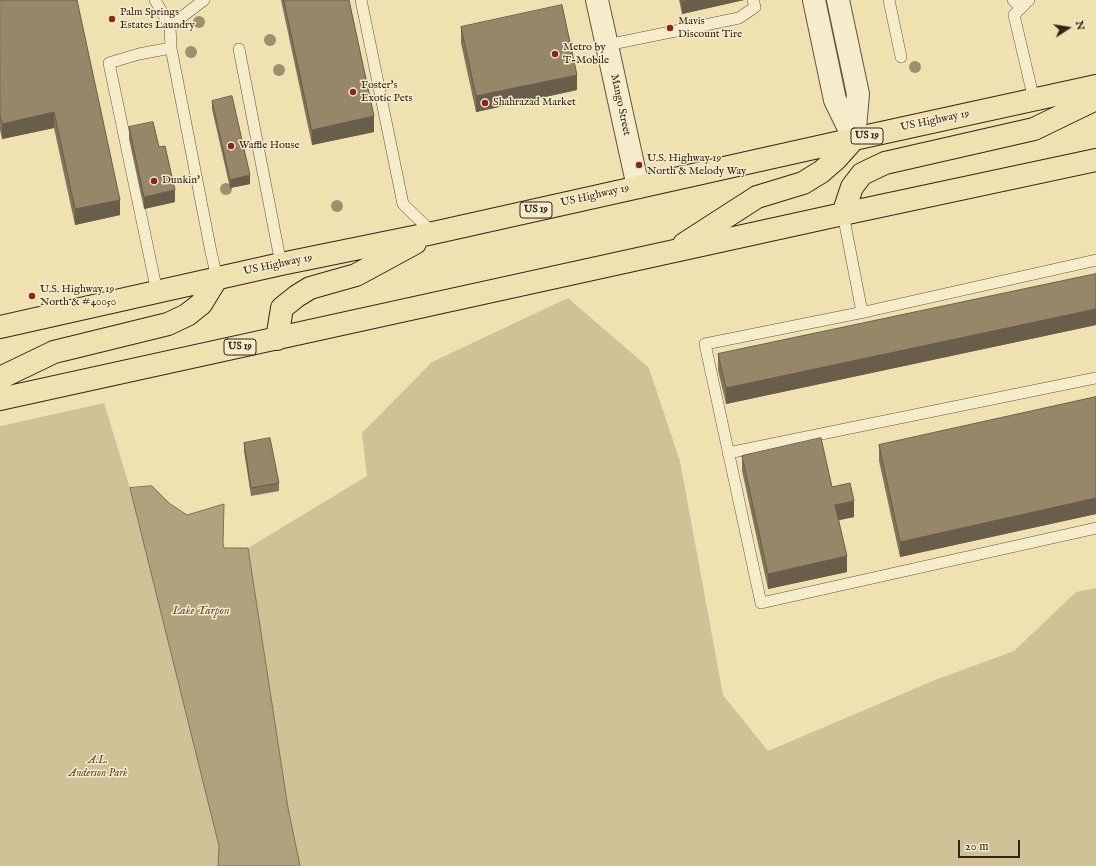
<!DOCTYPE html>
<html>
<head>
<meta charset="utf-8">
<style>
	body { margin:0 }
	#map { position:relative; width:1096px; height:866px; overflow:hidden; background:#f0e2b0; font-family:"IM FELL English",serif }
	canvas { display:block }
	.north { position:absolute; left:1048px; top:8px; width:40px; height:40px; -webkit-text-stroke:3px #f5eccc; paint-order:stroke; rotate:78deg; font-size:11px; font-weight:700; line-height:16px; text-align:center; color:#332519 }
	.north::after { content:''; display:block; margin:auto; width:14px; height:18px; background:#332519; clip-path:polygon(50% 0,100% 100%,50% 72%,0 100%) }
	.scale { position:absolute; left:958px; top:840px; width:62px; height:18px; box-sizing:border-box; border:2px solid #332519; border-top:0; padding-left:5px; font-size:12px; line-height:14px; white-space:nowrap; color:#332519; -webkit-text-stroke:3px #f5eccc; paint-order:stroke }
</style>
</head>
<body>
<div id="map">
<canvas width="1096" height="866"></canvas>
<div class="north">N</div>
<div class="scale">20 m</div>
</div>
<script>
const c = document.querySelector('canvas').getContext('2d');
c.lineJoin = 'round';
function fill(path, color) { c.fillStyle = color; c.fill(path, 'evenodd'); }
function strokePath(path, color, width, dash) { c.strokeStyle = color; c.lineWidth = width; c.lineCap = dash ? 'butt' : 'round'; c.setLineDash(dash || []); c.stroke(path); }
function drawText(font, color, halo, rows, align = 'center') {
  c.font = font + ' "IM FELL English",serif'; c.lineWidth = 3; c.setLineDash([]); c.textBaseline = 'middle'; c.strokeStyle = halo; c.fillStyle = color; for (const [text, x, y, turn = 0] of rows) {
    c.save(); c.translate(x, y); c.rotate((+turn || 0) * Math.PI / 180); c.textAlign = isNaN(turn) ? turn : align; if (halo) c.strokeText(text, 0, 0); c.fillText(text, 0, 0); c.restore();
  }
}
fill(new Path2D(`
	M568,298L649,368L680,461L723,695L768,751L935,680L1014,651L1076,592L1096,588V866H297L248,548L367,476L362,433L432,362Z
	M104,403L130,488L219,846L218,866H0V426Z`), '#d0c296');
const water = new Path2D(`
	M152,486L169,503L187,515L224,504L223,544L224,548H248L288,808L300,866H218L219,846L130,488Z`);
fill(water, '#b0a27d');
strokePath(water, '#7e7055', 1);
const lane = new Path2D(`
	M155,0L170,26L171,48L211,252L217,278
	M361,0L403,204L433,233
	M889,0L901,57
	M1013,0L1020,7
	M1029,0L1014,15L1034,100
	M170,26L204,0
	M607,45L739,18L755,7L753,0
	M239,49L281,264
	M843,214L862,312
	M1096,260L869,311L705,344L761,603L1096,528
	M157,292L109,63L139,54L171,48
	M728,453L1096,378`);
const street = new Path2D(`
	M597,0L638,187
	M814,0L835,100L854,139
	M838,0L858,94L854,139`);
const highway = new Path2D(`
	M843,214L852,187L862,174L885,163L1034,129L1096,99
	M684,244L757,197L803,183L821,172L836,159L854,139
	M0,327L281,264L433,233L854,139L1096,86
	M277,339L282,308L297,296L310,288L356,275L415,243
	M0,378L54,352L168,324L187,315L201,304L217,278
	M0,399L843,214L1096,160`);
strokePath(lane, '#62543f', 12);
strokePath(street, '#62543f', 24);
strokePath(highway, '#332519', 24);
strokePath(lane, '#f5eccc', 11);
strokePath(street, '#f5eccc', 22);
strokePath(highway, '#f0e2b0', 22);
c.fillStyle = '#9e906e';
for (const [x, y] of [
	[199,22],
	[270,40],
	[191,52],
	[915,67],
	[279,70],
	[226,189],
	[337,206]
]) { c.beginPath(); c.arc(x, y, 6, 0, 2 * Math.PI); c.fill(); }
fill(new Path2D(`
	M0,0L120,215L75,225L54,128L2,139L0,130Z
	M281,0H349L374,132L312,145Z
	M679,0H744L682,14Z
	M461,27L577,90L476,112L461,43Z
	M212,101L250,184L230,188L212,109Z
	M129,127L175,202L144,209L129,139Z
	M1096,274V325L726,404L718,370V354Z
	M1096,397V514L900,557L879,461V445Z
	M244,443L279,483V491L251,496L244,451Z
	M742,456L832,487L854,517L839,520L847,572L768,589L742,471Z`), '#807459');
fill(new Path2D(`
	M692,0H744L682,14V2Z
	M577,75V90L476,112V96Z
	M54,112V128L2,139V124Z
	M374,116V132L312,145V130Z
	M250,175V184L230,188V180Z
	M175,190V202L144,209V197Z
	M120,200V215L75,225V209Z
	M1096,309V325L726,404V388Z
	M1096,498V514L900,557V542Z
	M854,501V517L835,521V505Z
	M847,556V572L768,589V574Z`), '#685e49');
const building = new Path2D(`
	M0,0H77L120,200L75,209L54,112L2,124L0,115Z
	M284,0H349L374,116L312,130Z
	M682,0H692L682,2Z
	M562,5L577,75L476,96L461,27Z
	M232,96L250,175L230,180L212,101Z
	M153,122L159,147L165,146L175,190L144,197L129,127Z
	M1096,274V309L726,388L718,354Z
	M1096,397V498L900,542L879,445Z
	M270,438L279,483L251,488L244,443Z
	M821,438L832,487L850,483L854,501L835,505L847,556L768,574L742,456Z`);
fill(building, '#958768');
strokePath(building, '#685e49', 1);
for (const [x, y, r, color] of [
	[112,19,4,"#8f2418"],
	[670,28,4,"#8f2418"],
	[555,54,4,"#8f2418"],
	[353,92,4,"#8f2418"],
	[485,103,4,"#8f2418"],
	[231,146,4,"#8f2418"],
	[639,165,4,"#8f2418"],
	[154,181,4,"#8f2418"],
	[32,296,4,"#8f2418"]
]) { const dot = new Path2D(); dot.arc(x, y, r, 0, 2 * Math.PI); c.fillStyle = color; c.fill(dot); strokePath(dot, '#f5eccc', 1.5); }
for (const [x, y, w] of [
	[867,136,32],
	[536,210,32],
	[240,347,32]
]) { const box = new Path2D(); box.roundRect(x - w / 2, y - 8, w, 16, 3); c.fillStyle = '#f5eccc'; c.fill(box); strokePath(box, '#332519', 1); }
drawText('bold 10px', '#332519', null, [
	["US 19",867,136],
	["US 19",536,210],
	["US 19",240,347]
]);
drawText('11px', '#332519', '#f5eccc', [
	["Palm Springs",120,13],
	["Estates Laundry",120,26],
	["Mavis",678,22],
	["Discount Tire",678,35],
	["Metro by",563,48],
	["T-Mobile",563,61],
	["Foster's",361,86],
	["Exotic Pets",361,99],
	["Shahrazad Market",493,103],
	["Waffle House",239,146],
	["U.S. Highway 19",647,159],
	["North & Melody Way",647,172],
	["Dunkin'",162,181],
	["U.S. Highway 19",40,290],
	["North & #40050",40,303]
], 'left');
drawText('11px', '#332519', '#f5eccc', [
	["Mango Street",620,105,78],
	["US Highway 19",935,121,-12],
	["US Highway 19",595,196,-13],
	["US Highway 19",278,265,-12]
]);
drawText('italic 11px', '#5a4c38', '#f5eccc', [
	["A.L.",98,761],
	["Anderson Park",98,774]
]);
drawText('italic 12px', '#5f513c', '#f5eccc', [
	["Lake Tarpon",201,612]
]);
</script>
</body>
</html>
